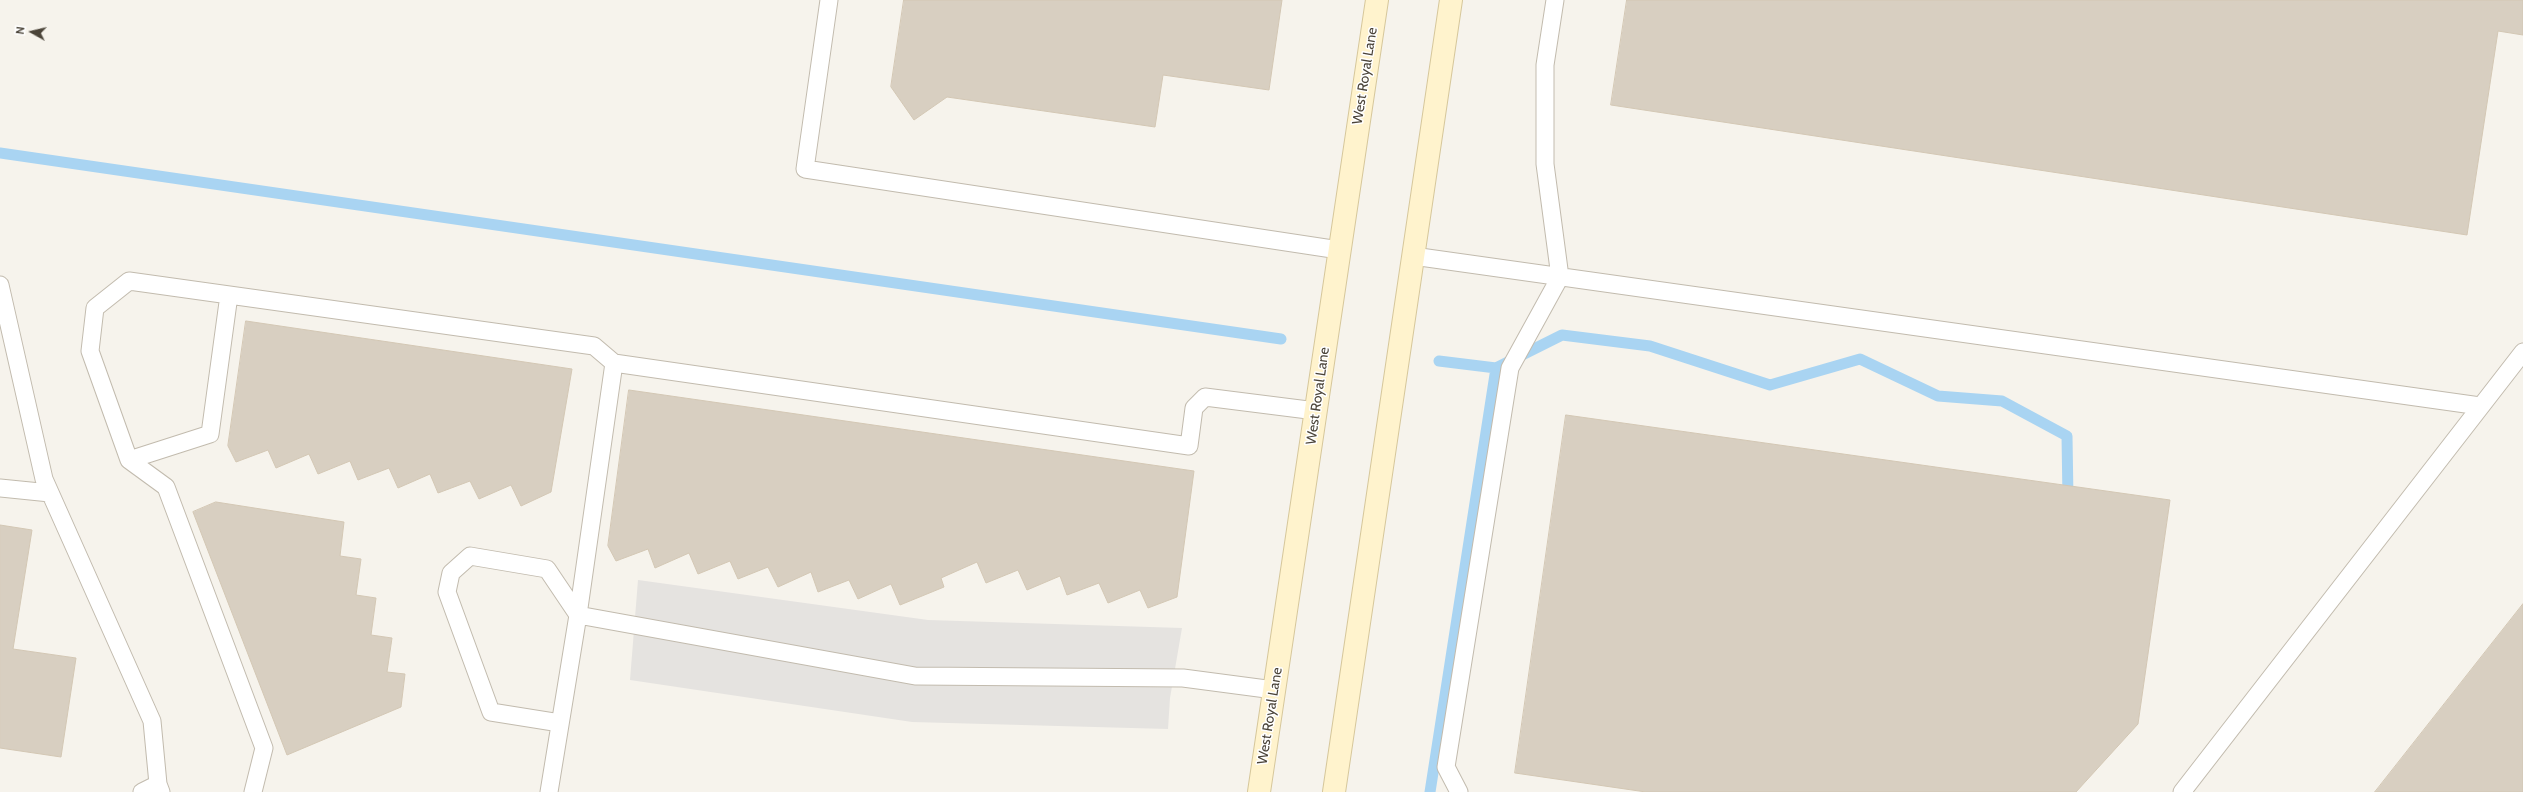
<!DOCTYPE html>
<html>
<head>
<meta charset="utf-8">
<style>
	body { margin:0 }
	#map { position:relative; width:2523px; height:792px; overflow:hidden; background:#f6f3ec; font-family:Cabin,sans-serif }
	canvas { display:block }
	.north { position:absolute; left:12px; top:12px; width:40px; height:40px; -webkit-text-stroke:3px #fff; paint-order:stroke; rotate:278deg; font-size:11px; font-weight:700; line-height:16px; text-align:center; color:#4b4439 }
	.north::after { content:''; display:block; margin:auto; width:14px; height:18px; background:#4b4439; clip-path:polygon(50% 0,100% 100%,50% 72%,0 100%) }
</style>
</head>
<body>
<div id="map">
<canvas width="2523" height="792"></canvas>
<div class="north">N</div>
</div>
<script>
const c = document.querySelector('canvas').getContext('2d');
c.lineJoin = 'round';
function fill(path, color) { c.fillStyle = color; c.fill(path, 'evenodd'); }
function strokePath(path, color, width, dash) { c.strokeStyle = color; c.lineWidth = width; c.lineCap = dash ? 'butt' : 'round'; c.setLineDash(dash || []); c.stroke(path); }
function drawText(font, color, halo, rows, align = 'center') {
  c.font = font + ' Cabin,sans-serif'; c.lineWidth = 3; c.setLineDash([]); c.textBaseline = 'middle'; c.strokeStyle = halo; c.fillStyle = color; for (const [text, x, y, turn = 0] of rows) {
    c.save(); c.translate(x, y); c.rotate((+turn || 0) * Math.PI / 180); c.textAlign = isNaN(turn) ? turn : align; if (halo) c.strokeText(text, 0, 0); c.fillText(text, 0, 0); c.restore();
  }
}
fill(new Path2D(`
	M638,580L928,620L1182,628L1170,698L1168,729L912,722L630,680Z`), '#e5e3e0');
strokePath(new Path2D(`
	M0,153L1281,339
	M1439,361L1496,368L1562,335L1650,346L1770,385L1860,359L1938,396L2002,401L2067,436L2068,499
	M1430,792L1496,368`), '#a9d4f2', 11);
const building = new Path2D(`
	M904,0H1282L1269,90L1163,75L1155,127L947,97L914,120L891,87Z
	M1627,0H2523V35L2498,31L2467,235L1611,105Z
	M246,321L572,369L551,492L521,506L511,485L479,499L470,481L438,493L430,474L398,488L389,468L358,480L350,461L318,474L309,454L276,468L268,450L236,462L228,446Z
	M629,390L1194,471L1177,597L1148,608L1140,590L1108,603L1099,583L1067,595L1060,576L1027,590L1018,570L986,583L977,562L941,578L944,587L900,605L891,584L858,599L849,580L818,592L811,572L778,587L768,567L738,579L730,561L698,574L689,553L655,568L648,549L616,561L608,546Z
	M1566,415L2170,500L2138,724L2076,792H1646L1515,773Z
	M216,502L344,522L340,556L361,559L356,595L376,598L371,635L392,638L387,672L405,674L401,707L287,755L193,512Z
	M0,525L32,530L13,649L76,658L61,757L0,748Z
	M2523,604V792H2375Z`);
fill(building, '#d8cfc1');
strokePath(building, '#d3c7b4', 1);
const lane = new Path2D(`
	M829,0L805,169L1339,250
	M1413,256L2480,406
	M0,285L44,479L152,721L158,784L161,792
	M129,460L210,434L229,295
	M0,488L50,493
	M560,723L491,712L447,592L451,573L470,556L547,569L578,615L915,676L1183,678L1274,690
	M142,792L158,784
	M253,792L264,748L166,487L129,460L90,351L95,308L129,281L594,346L614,363L1189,446L1194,408L1205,397L1316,411
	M549,792L578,615L614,363
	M1459,792L1446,767L1510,368L1560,277L1545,164V65L1555,0
	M2182,792L2523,352`);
const secondary = new Path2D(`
	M1259,792L1377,0
	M1334,792L1451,0`);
strokePath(lane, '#c2bbae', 19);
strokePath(secondary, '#d6c79b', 24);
strokePath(lane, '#fff', 17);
strokePath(secondary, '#fff3cd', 22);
drawText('14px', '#4b4439', '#fff', [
	["West Royal Lane",1365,76,-81],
	["West Royal Lane",1318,396,-82],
	["West Royal Lane",1270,716,-81]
]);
</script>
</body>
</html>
